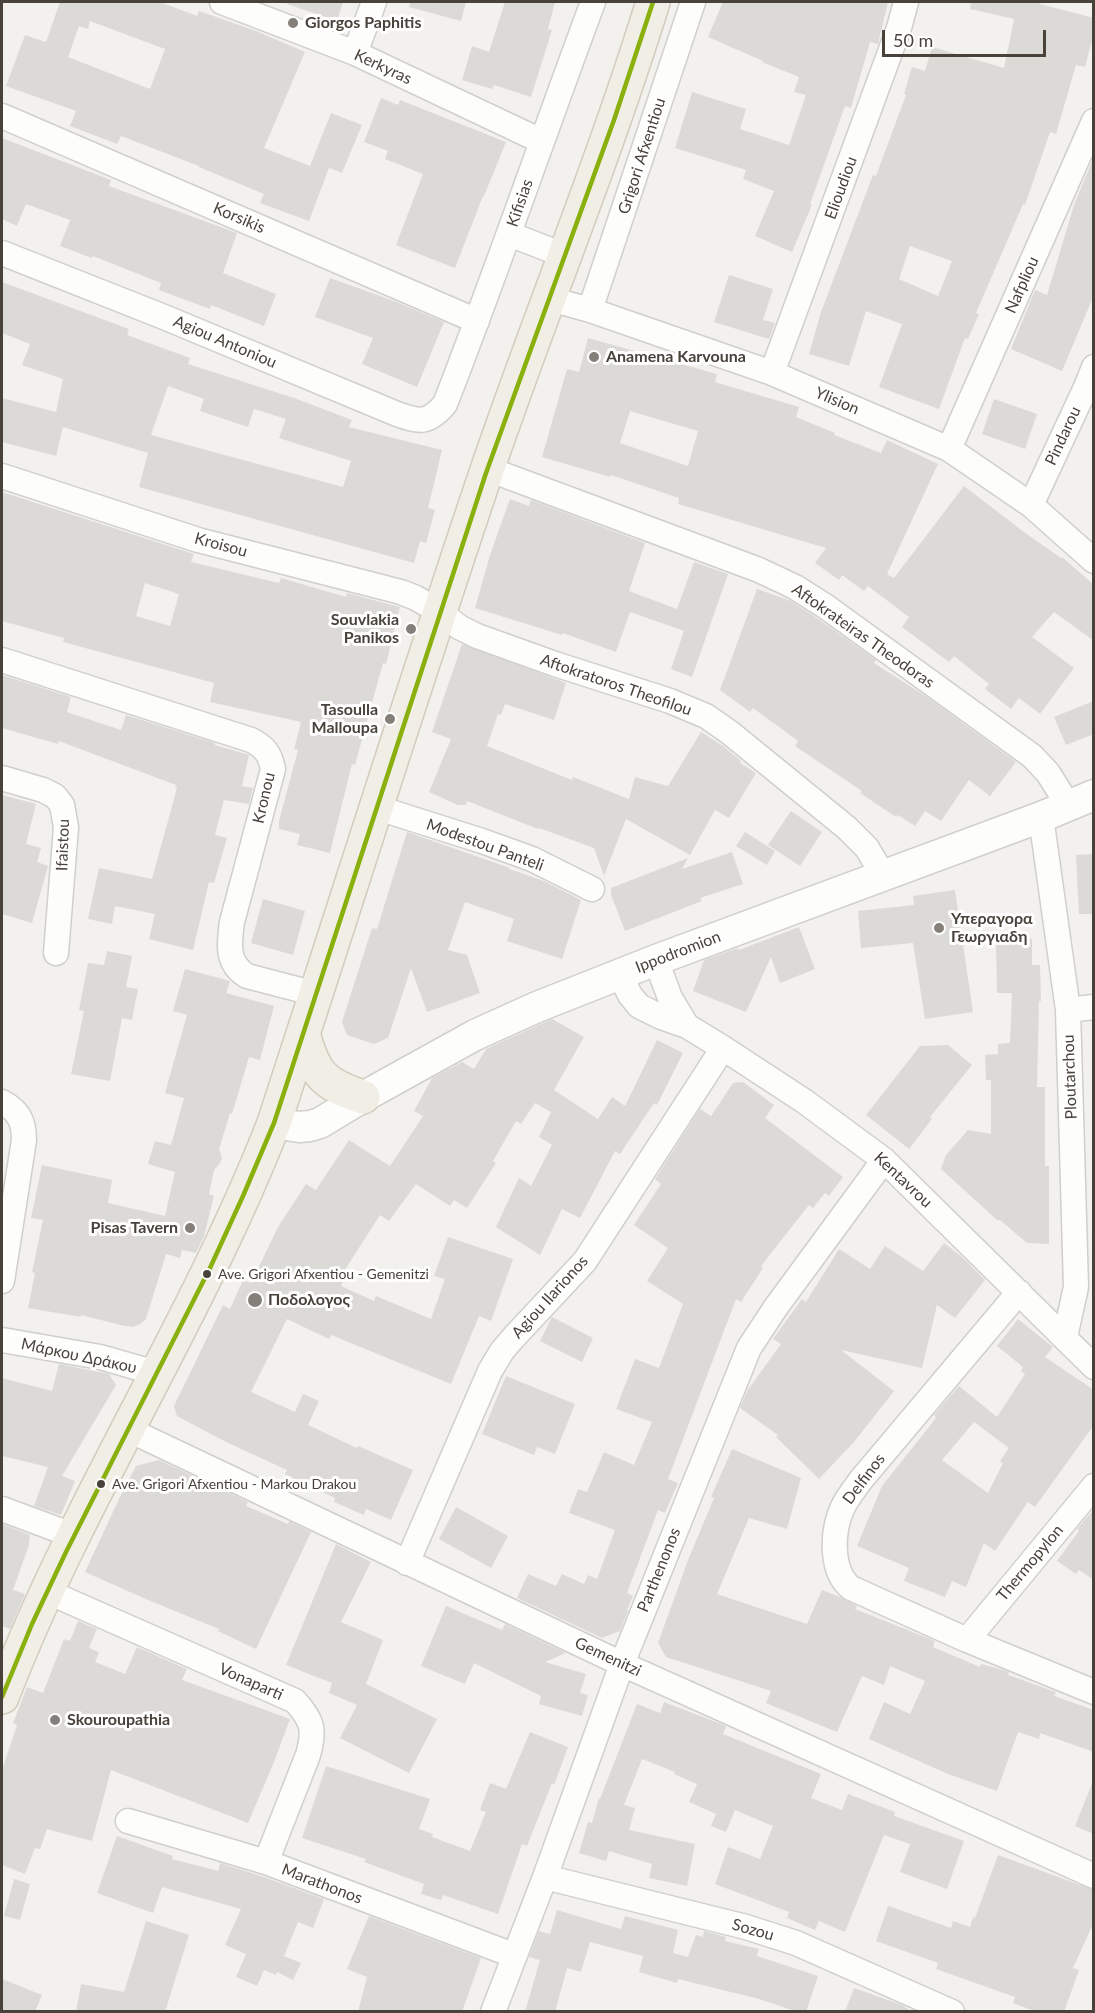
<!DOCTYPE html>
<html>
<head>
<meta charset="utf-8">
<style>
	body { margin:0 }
	#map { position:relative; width:1095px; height:2013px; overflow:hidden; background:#f2f1ee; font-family:Lato,sans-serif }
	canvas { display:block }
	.frame { position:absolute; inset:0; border:3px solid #48423a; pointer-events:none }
	.scale { position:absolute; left:882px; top:30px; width:164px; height:27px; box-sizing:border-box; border:3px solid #48423a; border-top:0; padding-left:8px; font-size:18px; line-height:21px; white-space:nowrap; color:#48423a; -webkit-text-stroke:4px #fff; paint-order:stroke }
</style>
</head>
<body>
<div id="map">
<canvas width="1095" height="2013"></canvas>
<div class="frame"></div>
<div class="scale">50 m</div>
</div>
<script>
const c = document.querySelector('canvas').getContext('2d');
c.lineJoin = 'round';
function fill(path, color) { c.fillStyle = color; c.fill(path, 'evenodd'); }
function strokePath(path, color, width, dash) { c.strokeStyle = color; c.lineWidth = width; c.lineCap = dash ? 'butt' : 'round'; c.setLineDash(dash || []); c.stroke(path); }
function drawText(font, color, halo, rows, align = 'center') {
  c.font = font + ' Lato,sans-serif'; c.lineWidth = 6; c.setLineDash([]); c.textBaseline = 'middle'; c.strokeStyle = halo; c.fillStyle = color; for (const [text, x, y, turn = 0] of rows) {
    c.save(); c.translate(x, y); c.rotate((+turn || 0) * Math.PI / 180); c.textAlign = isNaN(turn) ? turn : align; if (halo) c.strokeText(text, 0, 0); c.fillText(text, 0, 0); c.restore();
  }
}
fill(new Path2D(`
	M60,2H160L197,16L199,11L256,31L305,52L264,148L310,166L331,113L362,125L342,173L329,168L309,221L260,203L264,194L199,167V166L121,136L117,144L70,126L76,111L6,86L25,35L46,42ZM90,21L165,49L150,89L68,57L79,26L88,29Z
	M288,2H343L337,21L287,4Z
	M410,2H466L461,21L409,7Z
	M505,2H555L548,29L552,30L531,97L494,85L492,89L462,80L472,46L489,52Z
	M723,2H888L878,44L870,42L851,108L845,106L810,204L812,205L792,252L755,236L774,191L743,179L746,170L675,148L692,92L746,109L740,129L789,145L806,95L794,92L799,77L762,62L763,61L708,37Z
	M971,2H1040V4L1094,18V33L1085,67L1076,65L1056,134L1050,132L1025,205L1023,204L995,269L976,313L979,314L968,339L965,338L939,409L879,387L902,324L866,311L849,366L809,354L821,312L873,175L876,176L906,95L904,94L912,67L925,71L932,47L1004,68L1014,19L970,9ZM910,246L952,261L938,296L899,279Z
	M381,98L398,105L400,100L506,142L484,196H483L455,268L396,245L423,174L385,159L388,151L364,142Z
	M2,138L111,180L109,186L237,233L223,273L276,294L264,326L211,305L210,309L159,290L161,283L93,256L92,258L60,246L70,220L26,204L17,226L2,219Z
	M1092,161L1094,295L1062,371L1011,349L1035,290L1047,295L1074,205Z
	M729,275L773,289L763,320L775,323L769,339L714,322Z
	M330,278L394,301L444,322L417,387L362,364L373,338L315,317Z
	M2,282L129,329L127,335L190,358L188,364L294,398L352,420L349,427L442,450L428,508L435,510L426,543L420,541L414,563L139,487L148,453L63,427L56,456L2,442V398L56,412L63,379L22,365L30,344L2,333ZM168,386L204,399L200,411L248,427L254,409L286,419L279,438L351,461L343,487L151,435Z
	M588,338L717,374L715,382L799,407L796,417L835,433L834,435L881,453L887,440L938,464L887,574L894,578L964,486L1024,532L1061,558L1062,557L1094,585V641L1054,612L1032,637L1074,668L1040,714L1019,698L1011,709L985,689L989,684L954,656L949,662L902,627L909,617L868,586L864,591L842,575L839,580L815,563L826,548L678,504L679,498L611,475L610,477L542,457L567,369L579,372ZM630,411L698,431L688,466L620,443Z
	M994,399L1037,414L1025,449L982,434Z
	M2,492L194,554L191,562L279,583L281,578L346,597L347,593L400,607L386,664L383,663L355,765L352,764L330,853L297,845L300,834L279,829V821L298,750L294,749L301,722L210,702L214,683L63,642L64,638L2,621ZM145,583L179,594L170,626L136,616Z
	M510,499L529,506L531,500L645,543L629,591L677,609L694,562L728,574L692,677L671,669L684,631L630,612L616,652L563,633L562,635L475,608L490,555Z
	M757,589L791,601L817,618L876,660L874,663L927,697L1016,762L990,796L969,780L941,821L925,811L915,826L898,815L896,817L860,793L862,791L795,746L798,741L753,708L750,712L720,690Z
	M462,644L566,683L554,720L505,704L501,715L498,714L487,746L572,780L573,777L629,799L635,777L668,786L701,732L723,746L741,761L740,763L756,773L729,818L715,810L690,855L626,819L604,876L594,848L539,828L538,829L467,801L466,805H458L429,792L451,739L432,732Z
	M2,675L71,697L67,712L121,730L126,715L215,743V745L249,755L242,786L253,788L249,804L224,800L215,835L227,838L214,883L209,882L193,950L149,939L155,914L115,906L112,924L88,919L99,868L152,879L177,788L175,787L176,785L59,741L58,744L2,728Z
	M1094,701V734L1066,745L1054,717Z
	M2,795L36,804L26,844L41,848L37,862L48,866L32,923L2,914Z
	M791,811L822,832L800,866L768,845Z
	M407,832L510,868L509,869L544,881L581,900L562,959L507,941L514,919L465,902L448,950L467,955L480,993L427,1012L411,968L388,1038L374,1044L347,1035L342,1022L372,928L377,929Z
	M745,832L775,851L767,865L736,846Z
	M732,852L743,884L700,898L702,901L625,931L611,895V888L688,858L682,869Z
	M1094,854V914H1079L1076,855Z
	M955,890L973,1012L925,1019L913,943L861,948L858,911L914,905L913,896Z
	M263,899L305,911L293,955L251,943Z
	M799,927L815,969L780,983L771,957L746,1012L693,991L704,960L738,948L739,950Z
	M1032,939V965H1040L1041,1001H1039L1037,1087H1045V1166H1049V1244L1027,1243L1000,1220H997L941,1169L946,1155L968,1130L991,1134V1080H986L985,1055L998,1054V1044L1010,1043L1012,993H997L996,940Z
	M107,951L132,956L126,987L138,989L132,1020L122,1018L110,1081L71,1074L84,1011L79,1010L88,963L104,965Z
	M185,969L230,981L226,993L274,1006L260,1060L249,1057L232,1114L230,1113L219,1149L222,1158L220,1163L214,1170L209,1194L214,1196L204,1236L196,1253L182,1250L180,1258L166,1254L146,1319L140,1324L133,1327L125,1326L81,1315V1317L28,1308L35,1273L32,1272L43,1220L31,1218L42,1165L112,1180L108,1203L165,1216L175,1172L148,1164L155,1141L171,1145L184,1098L165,1093L187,1015L173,1011Z
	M552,1019L584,1037L554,1090L598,1119L612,1097L625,1106L657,1040L683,1053L657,1105L654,1103L620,1154L615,1151L580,1218L562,1209L540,1255L496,1227L519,1178L531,1186L552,1145L539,1137L551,1112L535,1103L521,1124L516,1121L493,1161L496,1163L467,1208L454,1200L450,1206L416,1184L389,1221L380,1215L339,1279L343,1281L341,1286L374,1301L376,1296L431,1319L445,1279L434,1276L448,1237L513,1259L491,1321L479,1316L451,1384L331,1335L329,1339L287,1319L251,1392L295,1412L303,1394L319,1401L308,1425L357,1448L358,1446L413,1470L391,1520L366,1509L364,1515L334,1502L335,1498L285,1474L287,1470L226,1442L177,1416L174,1406L223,1305L230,1309L243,1280L251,1283L278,1227L306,1184L316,1190L349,1140L390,1166L423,1116L414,1111L432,1078L462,1062L474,1069L486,1049Z
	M948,1045L972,1065L930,1117L932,1119L909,1149L866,1115L920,1046Z
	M743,1082L774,1105L765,1118L843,1177L829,1196L825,1193L813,1208L809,1205L761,1266L763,1268L741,1302L736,1299L668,1479L678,1483L665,1513L658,1510L627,1593L633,1596L627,1610L628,1611L620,1631L602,1638L517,1598L528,1574L556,1586L562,1574L584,1584L588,1575L597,1579L615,1530L569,1513L578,1489L587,1492L604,1452L634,1465L652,1422L616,1409L635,1359L659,1368L683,1304L647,1281L668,1248L634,1225L661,1184L655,1179L700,1109L711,1116L733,1083Z
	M944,1243L962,1257L985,1280L955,1318L937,1305L922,1368L841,1350L894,1391L854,1442L819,1479L776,1437L778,1435L740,1408L747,1391L781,1344L773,1339L802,1299L806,1302L839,1249L870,1269L885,1246L923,1271Z
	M552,1317L593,1338L582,1362L540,1341Z
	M1018,1319L1053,1347L1045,1357L1094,1390V1425L1035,1507L1028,1502L995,1551L984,1543L966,1587L952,1581L945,1597L904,1581L909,1568L857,1546L882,1486L936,1418L934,1415L959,1386L997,1417L1025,1374L1021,1371L1023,1367L997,1346ZM974,1422L1009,1448L1000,1461L1003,1463L988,1493L942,1460Z
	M59,1364L109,1374L116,1385L62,1476L75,1481L61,1515L34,1506L48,1467L2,1456V1378L52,1391Z
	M506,1376L575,1404L555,1454L537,1447L534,1455L482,1434Z
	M732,1449L801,1478L787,1529L749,1518L717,1594L807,1624L822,1590L840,1597L857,1606L855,1609L935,1641L933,1647L980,1667L981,1664L1003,1670L1009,1672L1008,1675L1056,1692L1054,1696L1094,1710V1752L1040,1733L1039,1739L1018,1732L997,1791L948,1774L869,1739L884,1702L910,1714L925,1681L890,1666L884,1685L862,1676L837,1732L766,1703L771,1691L666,1657L658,1643L688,1560L714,1498L711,1497Z
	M159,1460L248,1502L246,1506L288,1524L289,1521L311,1532L256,1649L218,1631L219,1629L148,1600L85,1572L119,1499L136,1466Z
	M456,1507L508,1536L491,1568L439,1539Z
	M1094,1509V1580L1079,1570L1076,1574L1057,1561L1079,1531L1077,1529Z
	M2,1524L30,1535L29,1545L13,1590L25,1594L10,1629L2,1626Z
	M336,1544L371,1562L341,1622L383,1640L366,1684L437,1719L409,1773L340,1738L357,1705L329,1693L332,1683L286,1665Z
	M446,1606L502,1630L505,1624L566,1653L545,1662L586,1674L580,1693L588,1695L582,1716L539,1704L541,1696L474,1663L465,1684L421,1666Z
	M78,1621L97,1629L89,1648L99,1652L95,1662L125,1674L137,1647L187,1669L182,1680L290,1719L274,1762L248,1823L111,1770L92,1841L47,1829L40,1849L35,1848L25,1874L2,1865V1770L17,1725L13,1723L27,1687L43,1693L64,1639L70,1641Z
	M664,1702L726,1726L723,1734L821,1774L811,1798L842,1810L848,1794L895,1812L894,1816L964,1841L947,1889L900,1872L910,1844L884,1835L845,1932L819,1921L815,1930L787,1918L789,1912L715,1884L728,1847L760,1859L773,1826L735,1810L726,1832L711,1826L716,1814L689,1802L697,1784L674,1774L675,1772L642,1759L624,1805L635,1808L629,1830L695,1844L687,1886L649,1878L652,1864L609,1851L606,1861L579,1853L588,1822L592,1823L599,1798L600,1799L637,1704L660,1713Z
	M530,1732L568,1747L554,1785L552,1783L527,1846L522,1844L498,1914L443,1895L441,1900L421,1894L424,1884L364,1862L366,1859L302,1838L326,1766L430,1799L419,1829L433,1834L432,1837L470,1851L486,1812L480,1810L490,1783L506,1789Z
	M1093,1781H1094V1834L1075,1826Z
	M117,1836L173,1856L172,1859L218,1871L220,1863L261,1876L324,1899L313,1928L298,1922L284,1956L301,1963L293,1980L277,1972L276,1975L264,1970L257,1986L236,1977L246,1954L225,1945L241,1909L162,1887L153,1913L97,1893Z
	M998,1855L1094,1890V1922L1073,1968L1079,1970L1064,2012H1037L1013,2003L1015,1997L936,1969L938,1963L876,1941L888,1906L951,1928L953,1921L970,1927L973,1917L975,1918Z
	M14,1879L30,1884L20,1920L4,1916Z
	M557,1910L621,1929L625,1916L678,1930L673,1953L688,1957L696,1935L703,1937L704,1931L726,1937L725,1941L759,1949L757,1956L818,1976L806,2012H798L759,1999L678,1979L677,1983L639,1972L643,1956L590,1942L581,1972L567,1968L555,2012H525L540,1960L529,1957L539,1931L550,1934Z
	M369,1916L481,1958L462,2012H358L367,1977L347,1969Z
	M146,1921L189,1935L165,2012H76L81,1984L124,1992Z
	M2,1979L42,1995L35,2012H2Z
	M854,1988L902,2005L912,2012H845Z`), '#dcdad6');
const minor = new Path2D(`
	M222,2L355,53L541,141
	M355,53L374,2
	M2,116L477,321
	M509,234L566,256
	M2,253L164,317L397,414C420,422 428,424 445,404C497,271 543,136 593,2
	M550,299L590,310L772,373L949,449L1031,505L1094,561
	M590,310L693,2
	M772,373L899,28L906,2
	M949,449L1094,121
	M488,469L759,570L795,587L825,606L1032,756L1048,773L1068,805
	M2,476L198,540L401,592L416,598L440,612L459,627L477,636L555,664L670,701L706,716L729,732L847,828L867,848L884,877
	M1031,505L1087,385L1094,367
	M2,660L251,740C265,747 270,754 273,769L232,922C229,944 226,963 247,976L316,994
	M2,778L43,790L55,796L62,805L66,827L56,953
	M375,807L482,841L532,859L592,889
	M1041,817L1068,1010L1076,1287L1065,1337
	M656,960L670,998L687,1026
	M620,975L630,995L639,1006L661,1017L687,1026L723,1048L804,1101L884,1160L1094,1367
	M1068,1010L1094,1007
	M2,1102C18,1111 24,1120 24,1140L2,1281
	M1019,1292L860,1481C854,1490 846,1499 842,1509C832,1532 830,1571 851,1588L967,1640L1094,1692
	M2,1340L100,1357L156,1373
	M127,1429L622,1664L1094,1876
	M2,1509L72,1535
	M407,1563L490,1371L502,1351L514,1337L585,1261L723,1048
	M46,1591L295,1701C313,1721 315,1730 308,1755L266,1862
	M967,1640L1094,1486
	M128,1821L266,1862L513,1955
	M545,1877L746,1927L796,1943L952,2012
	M493,2012L545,1877L622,1664L749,1348L776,1307L884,1160`);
const tertiary = new Path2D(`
	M274,1123L299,1127L310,1126L320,1123L363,1097L475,1035L537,1007L656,960L1041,817L1094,795`);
const primary = new Path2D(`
	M303,1033C314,1074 323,1084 363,1097
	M2,1697C78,1499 197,1321 274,1123C345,906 413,689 486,473C540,315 604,161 653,2`);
strokePath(minor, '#d0cfcb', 27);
strokePath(tertiary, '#d0cfcb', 33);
strokePath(primary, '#d3ccbd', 36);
strokePath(minor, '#fdfdfc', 24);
strokePath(tertiary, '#fdfdfc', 30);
strokePath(primary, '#f1eee6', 33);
strokePath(new Path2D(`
	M2,1697L32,1624L66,1552L210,1268L243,1196L274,1123L486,473L614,120L653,2`), '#89b00c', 4.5);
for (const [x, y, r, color] of [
	[293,23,6,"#847f79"],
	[594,357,6,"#847f79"],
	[411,629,6,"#847f79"],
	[390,719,6,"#847f79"],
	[939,928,6,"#847f79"],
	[190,1228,6,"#847f79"],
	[207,1274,5,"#48423a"],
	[255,1300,8,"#847f79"],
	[101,1484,5,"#48423a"],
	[55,1720,6,"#847f79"]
]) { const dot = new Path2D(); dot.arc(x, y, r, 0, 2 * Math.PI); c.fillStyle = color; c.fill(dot); strokePath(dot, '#fff', 2); }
drawText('14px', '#48423a', '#fff', [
	["Ave. Grigori Afxentiou - Gemenitzi",218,1274],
	["Ave. Grigori Afxentiou - Markou Drakou",112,1484]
], 'left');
drawText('bold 16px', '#48423a', '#fff', [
	["Giorgos Paphitis",305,23],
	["Anamena Karvouna",606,357],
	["Souvlakia",399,620,"right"],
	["Panikos",399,638,"right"],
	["Tasoulla",378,710,"right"],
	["Malloupa",378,728,"right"],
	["Υπεραγορα",951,919],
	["Γεωργιαδη",951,937],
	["Pisas Tavern",178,1228,"right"],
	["Ποδολογος",268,1300],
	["Skouroupathia",67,1720]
], 'left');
drawText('16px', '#48423a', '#fff', [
	["Kerkyras",383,67,25],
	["Grigori Afxentiou",642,156,-72],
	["Elioudiou",841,188,-70],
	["Kifisias",520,203,-71],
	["Korsikis",239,218,23],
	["Nafpliou",1022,285,-66],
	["Agiou Antoniou",225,342,23],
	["Ylision",837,401,23],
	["Pindarou",1063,436,-65],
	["Kroisou",221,545,15],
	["Aftokrateiras Theodoras",863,636,35],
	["Aftokratoros Theofilou",616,685,19],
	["Kronou",264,798,-77],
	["Ifaistou",63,845,-88],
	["Modestou Panteli",485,845,20],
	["Ippodromion",678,952,-21],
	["Ploutarchou",1070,1077,-92],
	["Kentavrou",903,1180,43],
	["Agiou Ilarionos",550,1297,-48],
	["Μάρκου Δράκου",79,1356,12],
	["Delfinos",864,1479,-53],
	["Thermopylon",1030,1563,-50],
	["Parthenonos",659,1570,-68],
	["Gemenitzi",608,1657,25],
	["Vonaparti",251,1682,24],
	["Marathonos",322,1884,21],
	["Sozou",753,1930,16]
]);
</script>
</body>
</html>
